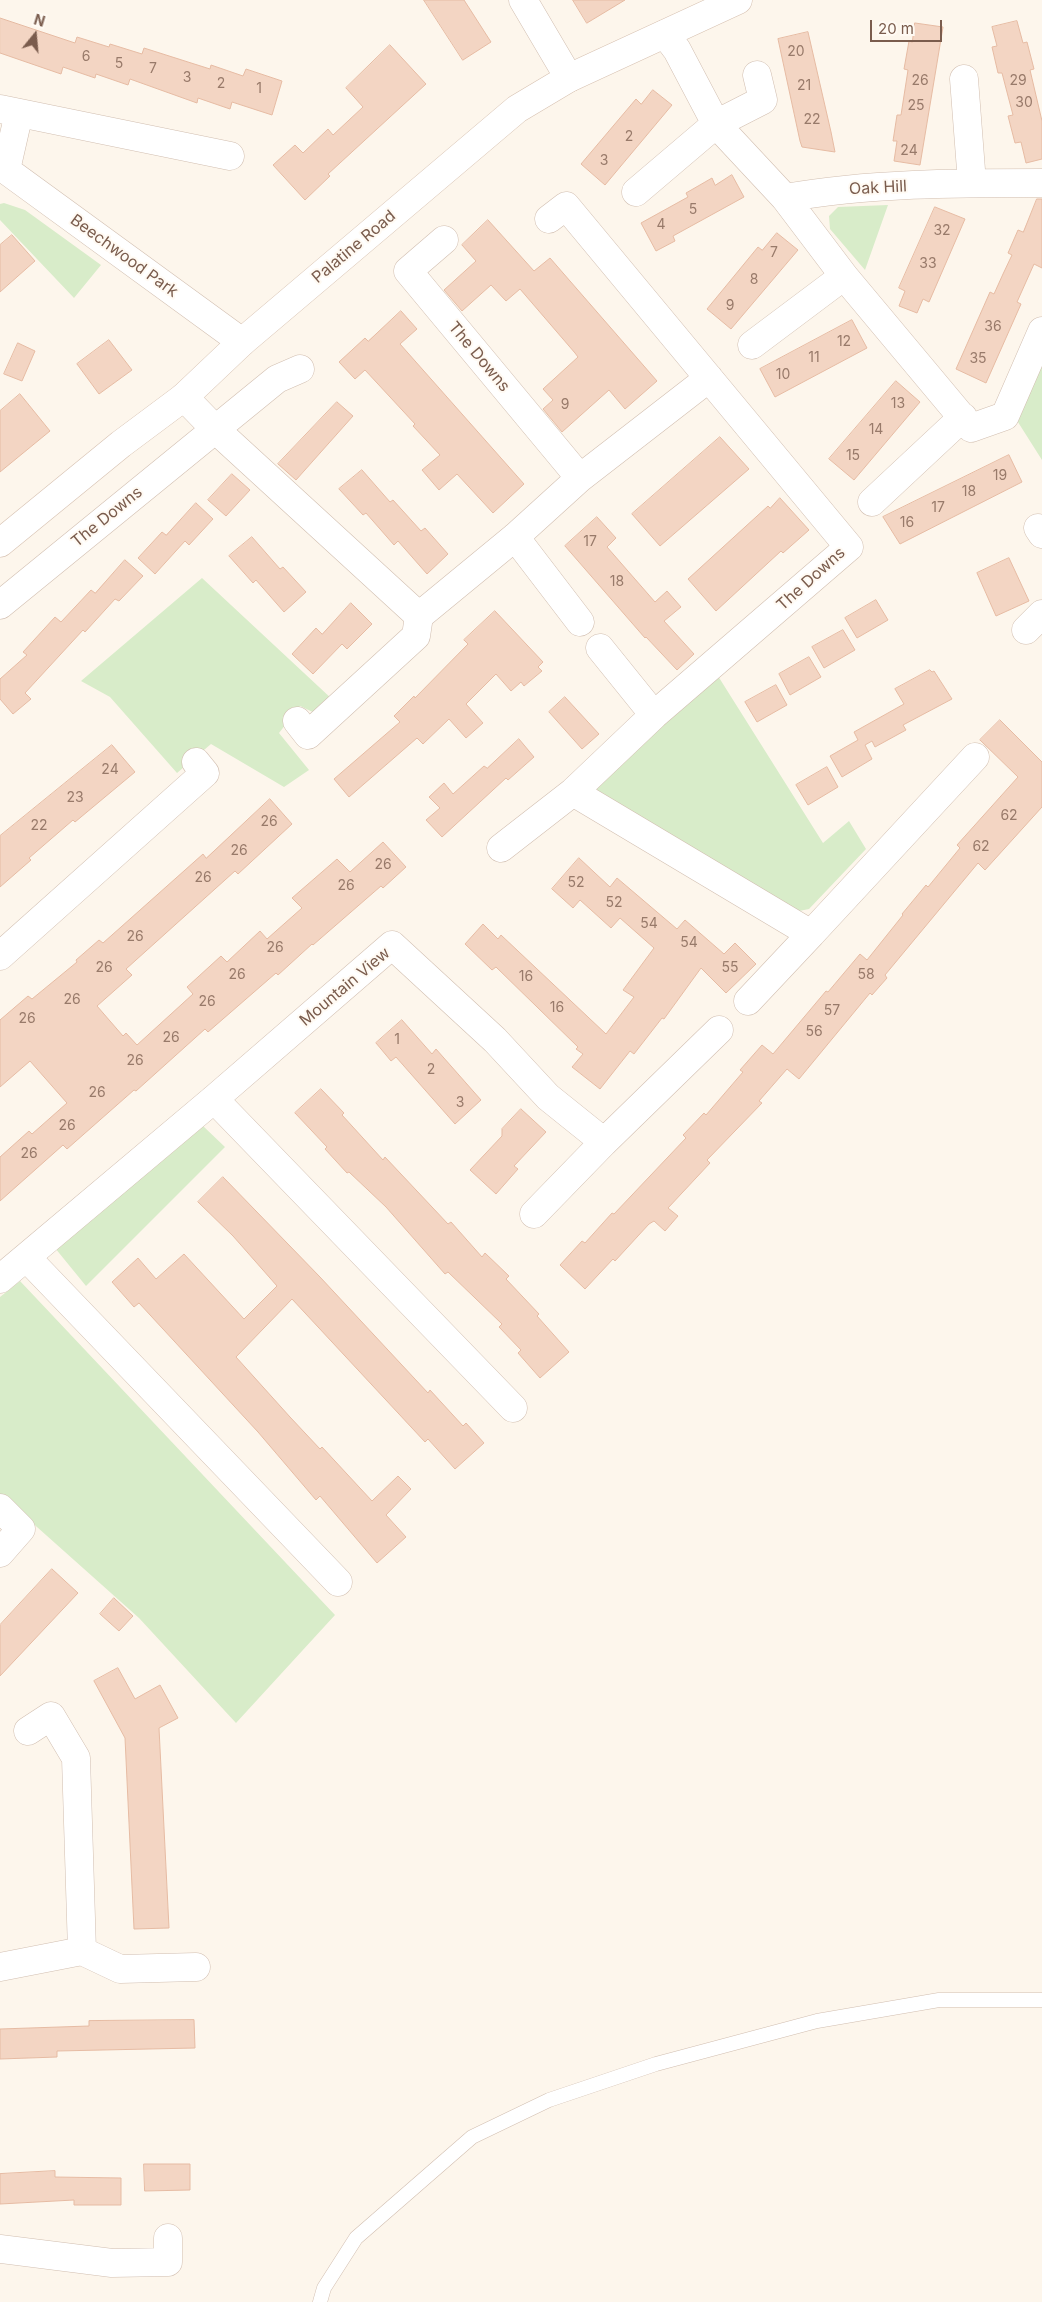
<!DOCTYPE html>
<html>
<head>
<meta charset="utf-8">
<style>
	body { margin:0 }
	#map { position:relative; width:1042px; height:2302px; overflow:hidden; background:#fdf6ec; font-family:Inter,sans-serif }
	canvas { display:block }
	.north { position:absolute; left:10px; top:10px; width:50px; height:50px; -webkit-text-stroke:4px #fffaf3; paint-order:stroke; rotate:17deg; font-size:14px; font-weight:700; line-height:20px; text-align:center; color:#7a5c4d }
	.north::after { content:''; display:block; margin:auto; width:18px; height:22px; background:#7a5c4d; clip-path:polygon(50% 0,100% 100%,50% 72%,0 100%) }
	.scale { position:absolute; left:870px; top:20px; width:72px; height:22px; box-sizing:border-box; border:2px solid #7a5c4d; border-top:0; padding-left:6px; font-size:15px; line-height:18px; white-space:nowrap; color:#7a5c4d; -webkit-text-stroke:4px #fffaf3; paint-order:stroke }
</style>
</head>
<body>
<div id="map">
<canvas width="1042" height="2302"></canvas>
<div class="north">N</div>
<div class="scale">20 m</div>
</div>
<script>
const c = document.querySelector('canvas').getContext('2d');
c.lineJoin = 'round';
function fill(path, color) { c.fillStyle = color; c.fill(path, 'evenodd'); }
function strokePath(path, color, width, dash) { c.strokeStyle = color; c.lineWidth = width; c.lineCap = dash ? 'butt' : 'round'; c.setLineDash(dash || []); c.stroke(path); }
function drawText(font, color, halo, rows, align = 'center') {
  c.font = font + ' Inter,sans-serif'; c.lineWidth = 4; c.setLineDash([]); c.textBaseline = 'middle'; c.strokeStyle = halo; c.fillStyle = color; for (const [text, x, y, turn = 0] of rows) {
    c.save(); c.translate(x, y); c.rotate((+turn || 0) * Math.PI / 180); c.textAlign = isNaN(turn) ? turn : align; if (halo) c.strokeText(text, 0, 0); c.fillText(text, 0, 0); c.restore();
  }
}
fill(new Path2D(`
	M4,203L25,210L101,265L74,298L0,220V204Z
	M888,205L865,270L830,229L829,216L838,207Z
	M1042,360V460L1016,419Z
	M202,578L333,700L317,714L300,706L279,733L309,770L284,787L211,744L177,773L110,697L81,681Z
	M718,676L823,843L849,821L866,849L809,909L799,911L598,800L596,785Z
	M203,1126L225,1147L86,1286L55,1248Z
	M20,1281L335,1615L236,1723L139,1618L0,1494V1297Z`), '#d8ecc9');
const building = new Path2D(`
	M424,0H464L491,42L463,60Z
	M573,0H625L587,23Z
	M0,18L75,43L77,37L109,47L110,44L142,54L144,48L210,69L211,65L243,76L246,69L282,81L272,115L232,102L230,109L198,98L197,103L130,79L128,85L96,74L95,78L63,67L61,74L0,53Z
	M1017,21L1023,43L1027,42L1034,69L1030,70L1042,121V159L1026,163L1021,142L1015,143L1008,116L1013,115L1008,96L1002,73H998L992,47L997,46L992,27Z
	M915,23L943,27L920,165L894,161L897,141H893L897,115H901L908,70L904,69L909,41L912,42Z
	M808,32L831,132L835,152L802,147L800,141L778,39Z
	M390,45L426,84L328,174L330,176L305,200L273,165L295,145L303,153L328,129L333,135L363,107L346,88Z
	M653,90L672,105L605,185L581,164L636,99L641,104Z
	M732,175L744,197L673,236L675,241L656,251L641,223L688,197L686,193L712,178L715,185Z
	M1037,199H1042V268L1034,264L1017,302L1021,304L986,383L956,369L990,292L994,294L1003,274L1012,255L1008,253L1018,230L1023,232Z
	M935,207L965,219L929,302L923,299L917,313L899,306L905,291L899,288Z
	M488,220L534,271L550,258L657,381L625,409L609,390L562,432L543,409L553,400L543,389L578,357L575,353L520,289L506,301L491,285L462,311L444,290L476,261L462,245Z
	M777,233L798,250L731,329L707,309L758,247L762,250Z
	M12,235L35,261L0,292V245Z
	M401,311L417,329L400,344L524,484L493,513L457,474L439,490L422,470L440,455L413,426L415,424L365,370L355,379L339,362L365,338L368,341Z
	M852,320L867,348L775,397L760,369Z
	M109,340L132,370L99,394L77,364Z
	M18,343L35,351L22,381L4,374Z
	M896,381L920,402L854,480L829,459Z
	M20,394L50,431L0,472V411Z
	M337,402L353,416L296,480L278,464Z
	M720,437L749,469L660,546L632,514Z
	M1009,455L1022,482L900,544L883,517Z
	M362,470L390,502L393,500L421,531L425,528L448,554L427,574L398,541L394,545L366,513L363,515L339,489Z
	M232,474L250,490L226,516L208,500Z
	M780,498L809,530L783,553L781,551L716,611L688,579L768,506L770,508Z
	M196,503L213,519L189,545L185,541L155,574L138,558L162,532L166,535Z
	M597,517L616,538L607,547L655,602L667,591L681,607L664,621L694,654L677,670L646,637L645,638L565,546Z
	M252,537L280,569L283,567L306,592L284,612L256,580L253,583L229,556Z
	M1009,558L1029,601L996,616L977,573Z
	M125,560L143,576L119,601L115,599L85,632L83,630L25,693L31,699L13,714L0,699V679L27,655L23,652L55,617L61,622L91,590L95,593Z
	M876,600L888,620L857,638L845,618Z
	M351,603L372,624L347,649L342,644L313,674L292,654L316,628L322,634Z
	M495,611L543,662L538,667L542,671L524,686L521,682L511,691L496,674L466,704L483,723L466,738L449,719L423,744L417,738L349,797L334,779L400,722L394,716L414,696L415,698L468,644L464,640Z
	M843,630L855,650L824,668L812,647Z
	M809,657L821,677L790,695L779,674Z
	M930,670L932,672L934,671L952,699L903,725L906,730L875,747L872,741L865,745L872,759L842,777L830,756L858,740L854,732L904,704L895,689Z
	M776,685L787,705L757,722L745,702Z
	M565,697L599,734L582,749L549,712Z
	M1000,720L1042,762V807L985,870L978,863L885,975L887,978L872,995L870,993L799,1079L787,1069L759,1101L762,1103L707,1160L710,1163L668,1208L678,1216L665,1231L654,1221L649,1224L615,1261L613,1259L585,1289L560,1265L582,1241L585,1243L612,1213L614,1214L686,1138L683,1135L704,1113L706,1115L743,1072L740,1070L762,1045L773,1054L826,991L828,992L860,954L867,960L903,915L902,914L926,885L928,887L960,848L957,845L1018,777L980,740Z
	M519,739L534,757L508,780L506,778L442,837L426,820L440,808L429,797L444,783L453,794L484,766L487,768Z
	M112,745L135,772L75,822L73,820L29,858L31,860L0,887V836Z
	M827,767L838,787L808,805L796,785Z
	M270,799L292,824L238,874L235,871L126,969L132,975L97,1006L123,1036L126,1033L137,1045L193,994L187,987L221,956L227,962L260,931L267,939L302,908L292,898L337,859L350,872L383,842L406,867L383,888L381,886L313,945L312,944L278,975L276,973L208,1032L205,1029L136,1091L134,1090L67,1149L63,1145L0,1201V1157L29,1131L32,1134L67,1103L30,1061L0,1087V1020L28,996L32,999L77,962L76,960L99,940L103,943L203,854L206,858Z
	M579,858L610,887L617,878L677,929L685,920L724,954L735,943L756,964L726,993L701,968L664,1019L662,1018L634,1054L630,1051L600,1089L572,1067L583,1054L576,1049L578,1047L496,967L492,970L465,944L483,924L498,939L501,935L606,1034L634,997L623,990L654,948L620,918L611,928L580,900L573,908L552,889Z
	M402,1020L432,1054L436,1049L481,1100L455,1124L396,1057L391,1061L376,1043Z
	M321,1089L344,1113L342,1115L383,1160L385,1157L448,1224L451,1222L482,1257L485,1253L509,1276L506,1279L539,1314L537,1316L569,1352L540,1378L518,1353L521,1350L499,1327L502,1324L448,1272L445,1274L386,1207L349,1172L347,1173L325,1149L327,1147L295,1113Z
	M521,1109L546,1132L514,1166L518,1169L496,1194L470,1170L502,1136V1129Z
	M223,1177L320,1277L428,1393L430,1390L463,1426L466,1423L484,1443L455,1469L428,1439L425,1442L292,1299L236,1357L290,1417L320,1449L322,1447L372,1501L398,1476L411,1489L386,1515L406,1537L377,1563L320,1496L316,1500L258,1432L139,1303L134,1307L112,1282L138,1258L156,1279L184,1254L244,1319L277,1286L233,1236L198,1202Z
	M52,1569L78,1593L0,1676V1625Z
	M114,1598L133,1616L119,1631L100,1614Z
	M118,1668L135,1699L160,1685L178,1718L159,1728L169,1928L134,1929L125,1738L94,1681Z
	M194,2020L195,2048L57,2051V2057L0,2059V2029L89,2026V2021Z
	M144,2164H190V2190L145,2191Z
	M55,2171V2177L121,2178V2205H74V2200L0,2204V2174Z`);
fill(building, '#f3d5c3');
strokePath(building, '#e6bba3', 1);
const lane = new Path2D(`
	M320,2302L324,2288L356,2238L472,2137L549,2100L656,2064L817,2021L939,2000H1042`);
const street = new Path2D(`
	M523,0L569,78
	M665,34L677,50L716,124L785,198L844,276L971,428L1005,416L1042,331
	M964,79L972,183
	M0,109L230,156
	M19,113L6,170L242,342
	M636,192L716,124L763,100L757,75
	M785,198C869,183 957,183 1042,183
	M444,240L408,271L580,478
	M752,345L844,276
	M184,397L215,429L419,616L515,537L580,478L709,378
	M872,502L963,417
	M1038,528L1042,534
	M515,537L580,622
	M0,605L277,379L300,369
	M1026,630L1042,614
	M600,648L654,715
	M297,721L308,735L416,636L419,616
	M573,792L811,934L975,757
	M501,848L573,792L654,715L849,547L566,206L549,219
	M0,956L205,773L196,762
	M748,1001L811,934
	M214,1099L513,1408
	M534,1214L604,1142
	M27,1258L338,1582
	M0,1279L214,1099L392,945L495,1040L548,1097L604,1142L719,1030
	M0,1508L21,1529L0,1553
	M82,1951L120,1969L196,1967
	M0,1967L82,1951L76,1758L51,1716L28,1731
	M0,2249L112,2263L168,2262V2238`);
const secondary = new Path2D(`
	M0,543L121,444L184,397L242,342L517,109L569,78L738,0`);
strokePath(lane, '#d1beb0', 15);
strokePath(street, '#d1beb0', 29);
strokePath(secondary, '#d6c0b0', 29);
strokePath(lane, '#fff', 14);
strokePath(street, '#fff', 28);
strokePath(secondary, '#fff', 28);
drawText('14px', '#987a6a', null, [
	["20",796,52],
	["6",86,57],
	["5",119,64],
	["7",153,69],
	["3",187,78],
	["26",920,81],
	["29",1018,81],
	["2",221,84],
	["21",804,86],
	["1",259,89],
	["30",1024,103],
	["25",916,106],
	["22",812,120],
	["2",629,137],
	["24",909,151],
	["3",604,161],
	["5",693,210],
	["4",661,225],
	["32",942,231],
	["7",774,253],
	["33",928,264],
	["8",754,280],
	["9",730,306],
	["36",993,327],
	["12",844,342],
	["11",814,358],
	["35",978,359],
	["10",783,375],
	["13",898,404],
	["9",565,405],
	["14",876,430],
	["15",853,456],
	["19",1000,476],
	["18",969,492],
	["17",938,508],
	["16",907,523],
	["17",590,542],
	["18",617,582],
	["24",110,770],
	["23",75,798],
	["62",1009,816],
	["26",269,822],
	["22",39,826],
	["62",981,847],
	["26",239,851],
	["26",383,865],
	["26",203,878],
	["52",576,883],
	["26",346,886],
	["52",614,903],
	["54",649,924],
	["26",135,937],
	["54",689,943],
	["26",275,948],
	["26",104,968],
	["55",730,968],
	["26",237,975],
	["58",866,975],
	["16",526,977],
	["26",72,1000],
	["26",207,1002],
	["16",557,1008],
	["57",832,1011],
	["26",27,1019],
	["56",814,1032],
	["26",171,1038],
	["1",397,1040],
	["26",135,1061],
	["2",431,1070],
	["26",97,1093],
	["3",460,1103],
	["26",67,1126],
	["26",29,1154]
]);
drawText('16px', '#7a5c4d', '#fffaf3', [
	["Oak Hill",878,188,-3],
	["Palatine Road",354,247,-40],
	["Beechwood Park",124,256,36],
	["The Downs",479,357,50],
	["The Downs",107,517,-39],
	["The Downs",811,579,-42],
	["Mountain View",345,987,-40]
]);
</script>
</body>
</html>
